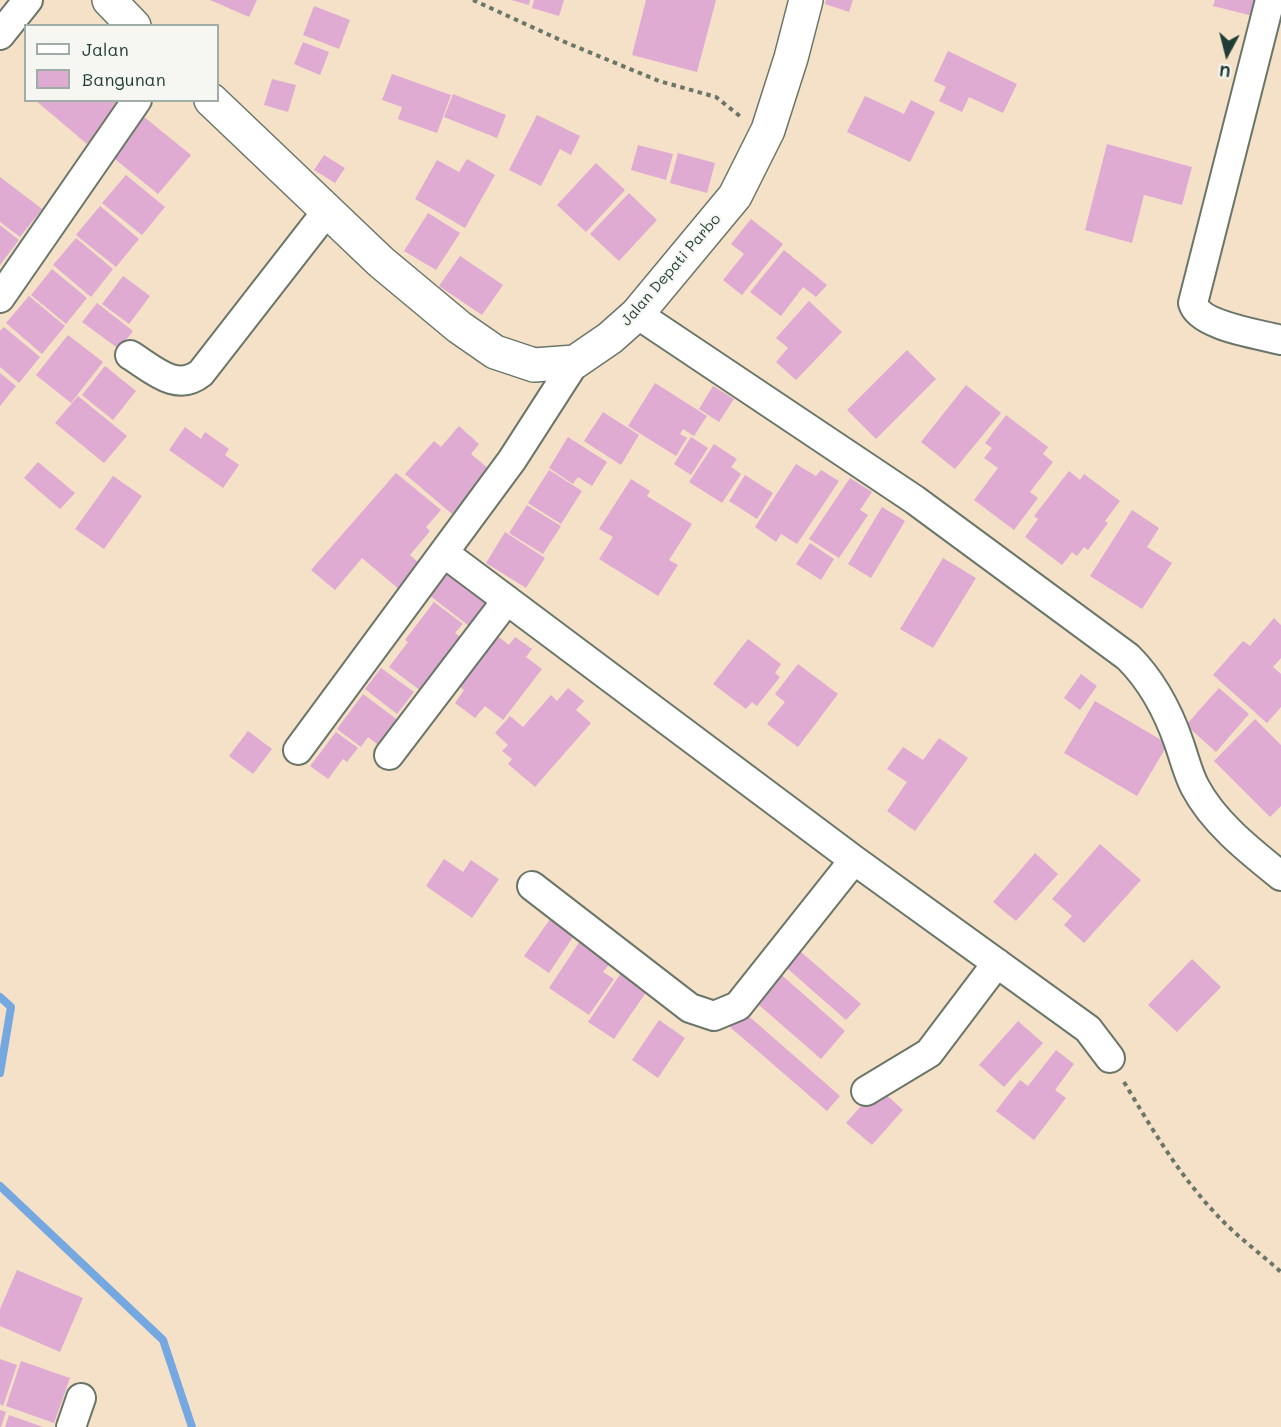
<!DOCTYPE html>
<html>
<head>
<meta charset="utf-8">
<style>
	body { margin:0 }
	#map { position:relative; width:1281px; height:1427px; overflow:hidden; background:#f4e1c8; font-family:Mali,sans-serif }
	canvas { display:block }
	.legend { position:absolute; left:24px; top:24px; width:195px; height:78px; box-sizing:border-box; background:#f6f6f2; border:2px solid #a0aca6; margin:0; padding:8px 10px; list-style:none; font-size:18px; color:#1f3d34 }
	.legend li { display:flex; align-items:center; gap:12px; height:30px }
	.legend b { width:30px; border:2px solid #a0aca6 }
	.north { position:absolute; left:1197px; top:24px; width:60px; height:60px; -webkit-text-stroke:4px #f6f6f2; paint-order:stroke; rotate:187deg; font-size:16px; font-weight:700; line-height:24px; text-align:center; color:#1f3d34 }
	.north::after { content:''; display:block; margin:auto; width:21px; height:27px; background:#1f3d34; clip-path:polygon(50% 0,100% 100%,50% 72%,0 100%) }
</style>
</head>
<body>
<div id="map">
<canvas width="1281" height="1427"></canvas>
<ul class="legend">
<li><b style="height:8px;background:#fff"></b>Jalan</li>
<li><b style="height:16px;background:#dfabd2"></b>Bangunan</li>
</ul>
<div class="north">U</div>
</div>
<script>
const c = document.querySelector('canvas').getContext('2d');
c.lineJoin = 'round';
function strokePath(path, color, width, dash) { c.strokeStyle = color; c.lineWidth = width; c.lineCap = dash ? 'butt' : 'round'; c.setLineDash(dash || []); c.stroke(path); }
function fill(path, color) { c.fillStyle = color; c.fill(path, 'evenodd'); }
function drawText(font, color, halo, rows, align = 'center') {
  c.font = font + ' Mali,sans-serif'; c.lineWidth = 4.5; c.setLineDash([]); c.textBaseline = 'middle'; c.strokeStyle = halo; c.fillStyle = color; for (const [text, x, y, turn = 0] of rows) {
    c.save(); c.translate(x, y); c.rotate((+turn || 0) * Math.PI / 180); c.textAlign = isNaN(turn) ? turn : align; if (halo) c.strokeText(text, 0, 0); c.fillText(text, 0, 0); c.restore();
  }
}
strokePath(new Path2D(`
	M0,997L11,1007L0,1073
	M0,1186L163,1340L192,1427`), '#75a8e1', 8);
fill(new Path2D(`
	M210,0H257L249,17Z
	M511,0H530L529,5Z
	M534,0H564L559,16L532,8Z
	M646,0H716L697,72L632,55Z
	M826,0H853L849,12L825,4Z
	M1215,0H1257L1253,16L1213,6Z
	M314,6L350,20L339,49L303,35Z
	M303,42L329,52L320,75L294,64Z
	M948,51L1017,84L1003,113L969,97L962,112L939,101L946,87L934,81Z
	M392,74L451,95L437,133L398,119L402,107L382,100Z
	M272,79L296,85L288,112L264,105Z
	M453,94L506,115L497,138L444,117Z
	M865,96L904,114L911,100L935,112L910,162L847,132Z
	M35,100H124L87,144Z
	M138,112L191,155L158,194L105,151Z
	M537,115L580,136L571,155L560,149L541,186L509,170Z
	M1107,144L1192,167L1182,205L1144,195L1132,243L1085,230Z
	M638,145L673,154L666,180L631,170Z
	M678,153L715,163L707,193L670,183Z
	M324,155L345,168L335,183L314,170Z
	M467,159L495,175L465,228L415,199L437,160L459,172Z
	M596,163L625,190L586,232L557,205Z
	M126,175L165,207L142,235L102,203Z
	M0,177L42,209L20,237L0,222Z
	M629,193L657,220L619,261L590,234Z
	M100,206L139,239L116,267L76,235Z
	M428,213L460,233L436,270L404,251Z
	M751,219L783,244L742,295L723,280L744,254L731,244Z
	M0,225L19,240L0,265Z
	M76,238L113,269L91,297L53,265Z
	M784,250L827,285L816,297L803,287L781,316L750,292Z
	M460,256L503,285L482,315L439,286Z
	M52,269L87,298L66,324L31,295Z
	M123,276L150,296L129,324L102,304Z
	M29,296L65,326L42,354L6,323Z
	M809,301L842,332L796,380L776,362L788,348L776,338Z
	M97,303L133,331L119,349L82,322Z
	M4,327L40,357L19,383L0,367V331Z
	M68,335L103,362L71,403L36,375Z
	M907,350L936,379L876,439L847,410Z
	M105,366L136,391L113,420L82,395Z
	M0,373L16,386L0,406Z
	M655,383L707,416L694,436L683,429L680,434L687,438L676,456L628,426Z
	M966,385L1001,413L955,469L921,442Z
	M713,386L734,399L719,422L699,409Z
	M78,396L127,436L104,463L55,423Z
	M603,412L639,435L621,465L584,441Z
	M1006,415L1048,447L1043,454L1053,462L1030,492L1038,498L1014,530L974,500L998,468L984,458L992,448L985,443Z
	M459,426L479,444L471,454L490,470L452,514L405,474L434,441L441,447Z
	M185,427L201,439L205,432L229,449L225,455L239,465L223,488L169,450Z
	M568,437L607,462L592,486L578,477L573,484L549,468Z
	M691,437L708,448L691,475L674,464Z
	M714,444L737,459L731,467L741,474L722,503L689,482Z
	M38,462L75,493L60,509L24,478Z
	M796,464L816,476L821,470L839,481L797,544L781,534L776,542L755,527Z
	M549,470L582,491L561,524L528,503Z
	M1069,471L1080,480L1084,474L1120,501L1105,521L1108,523L1088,550L1084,547L1077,556L1072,552L1062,565L1025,537L1038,519L1034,516Z
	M396,473L441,510L426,527L430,531L410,555L421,565L400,590L362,558L335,590L311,570Z
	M745,475L773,493L757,519L729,501Z
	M113,476L142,496L104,549L75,529Z
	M850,478L872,492L860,510L868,515L839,558L809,539Z
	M631,479L650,491L647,496L692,524L669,560L678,565L658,596L599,559L613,537L599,529Z
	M527,505L561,526L543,554L509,533Z
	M882,507L905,521L871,578L848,564Z
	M1132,510L1159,528L1147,547L1172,563L1142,609L1090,576Z
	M505,532L545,558L526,588L486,563Z
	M810,543L834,559L821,580L796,564Z
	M943,558L976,578L933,648L900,629Z
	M452,565L496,599L473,629L429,595Z
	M434,602L463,624L455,633L469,643L429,697L389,667L408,642L405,640Z
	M1274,618L1281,625V658L1273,667L1281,674V707L1267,723L1213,675L1243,641L1250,646Z
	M491,631L509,645L515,637L532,649L526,657L542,669L503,720L485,706L475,718L455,703L464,690L453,681Z
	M748,639L781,664L775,673L780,677L757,706L752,702L746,709L713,684Z
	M798,664L838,694L798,747L767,724L785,702L775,694Z
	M381,668L414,692L397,714L365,689Z
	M1081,674L1097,686L1080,710L1064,698Z
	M568,688L584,701L576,710L591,723L535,787L508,764L512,759L502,751L508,745L495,733L510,716L523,727L551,695L557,701Z
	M1219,688L1249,714L1216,752L1186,725Z
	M363,694L403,724L383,749L368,737L361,747L337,729Z
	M1095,701L1168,744L1137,796L1064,753Z
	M1255,719L1281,745V806L1270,817L1214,761Z
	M248,731L272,749L253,774L229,756Z
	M336,732L358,748L347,762L343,759L328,779L310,766Z
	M939,738L968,758L915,831L887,811L907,782L887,769L903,747L923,760Z
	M1100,844L1141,880L1084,943L1064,925L1072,916L1052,899Z
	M1035,853L1058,874L1016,921L993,902Z
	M444,859L463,872L471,860L499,879L472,918L426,886Z
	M553,915L577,931L549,973L524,956Z
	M580,941L611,962L603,972L614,979L589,1015L549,988Z
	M794,946L861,1004L846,1020L780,962Z
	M1192,959L1221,987L1177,1032L1148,1005Z
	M623,970L649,988L614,1039L588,1022Z
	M776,970L845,1031L821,1059L751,998Z
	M744,1012L840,1096L827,1111L730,1027Z
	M659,1020L685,1038L658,1078L632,1060Z
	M1018,1021L1043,1043L1004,1087L979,1065Z
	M1056,1050L1074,1064L1055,1090L1066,1098L1034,1140L996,1111L1020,1080L1028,1086Z
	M878,1087L903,1110L872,1145L846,1123Z
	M17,1270L83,1298L60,1352L0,1326V1309Z
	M0,1359L17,1365L3,1406L0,1404Z
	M21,1361L70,1378L54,1423L6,1406Z
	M0,1410L6,1412L1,1427H0Z
	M9,1415L43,1427H5Z`), '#dfabd2');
const minor = new Path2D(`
	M1270,0L1193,303C1199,326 1259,334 1281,340
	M0,35L28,0
	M0,298L137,100
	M637,314L915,500L1128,657C1152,681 1168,711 1179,743C1184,757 1188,774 1195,787C1214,823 1250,851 1281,876
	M130,355C153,369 176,393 201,373L327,211
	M444,553L854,860L1088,1029L1110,1058
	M298,750L512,460L575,362
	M389,755L507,600
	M532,886L690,1008L714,1016L738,1006L854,860
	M866,1091L929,1053L997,963
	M71,1427L81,1398`);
const tertiary = new Path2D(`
	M109,0L134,26
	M211,100L381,262L459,327L495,352L534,365L575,362L610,338L637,314L735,196L768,130L791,58L806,0`);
strokePath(minor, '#6a7668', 32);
strokePath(tertiary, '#6a7668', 36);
strokePath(new Path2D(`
	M473,0L567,43L659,81L716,97L741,117
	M1124,1082C1152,1129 1179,1175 1216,1214C1235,1235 1260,1253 1281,1272`), '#6a7668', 4, [4.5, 4.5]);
strokePath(minor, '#fff', 28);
strokePath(tertiary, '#fff', 33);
drawText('15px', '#1f3d34', '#f6f6f2', [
	["Jalan Depati Parbo",671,270,-49]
]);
</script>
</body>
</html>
